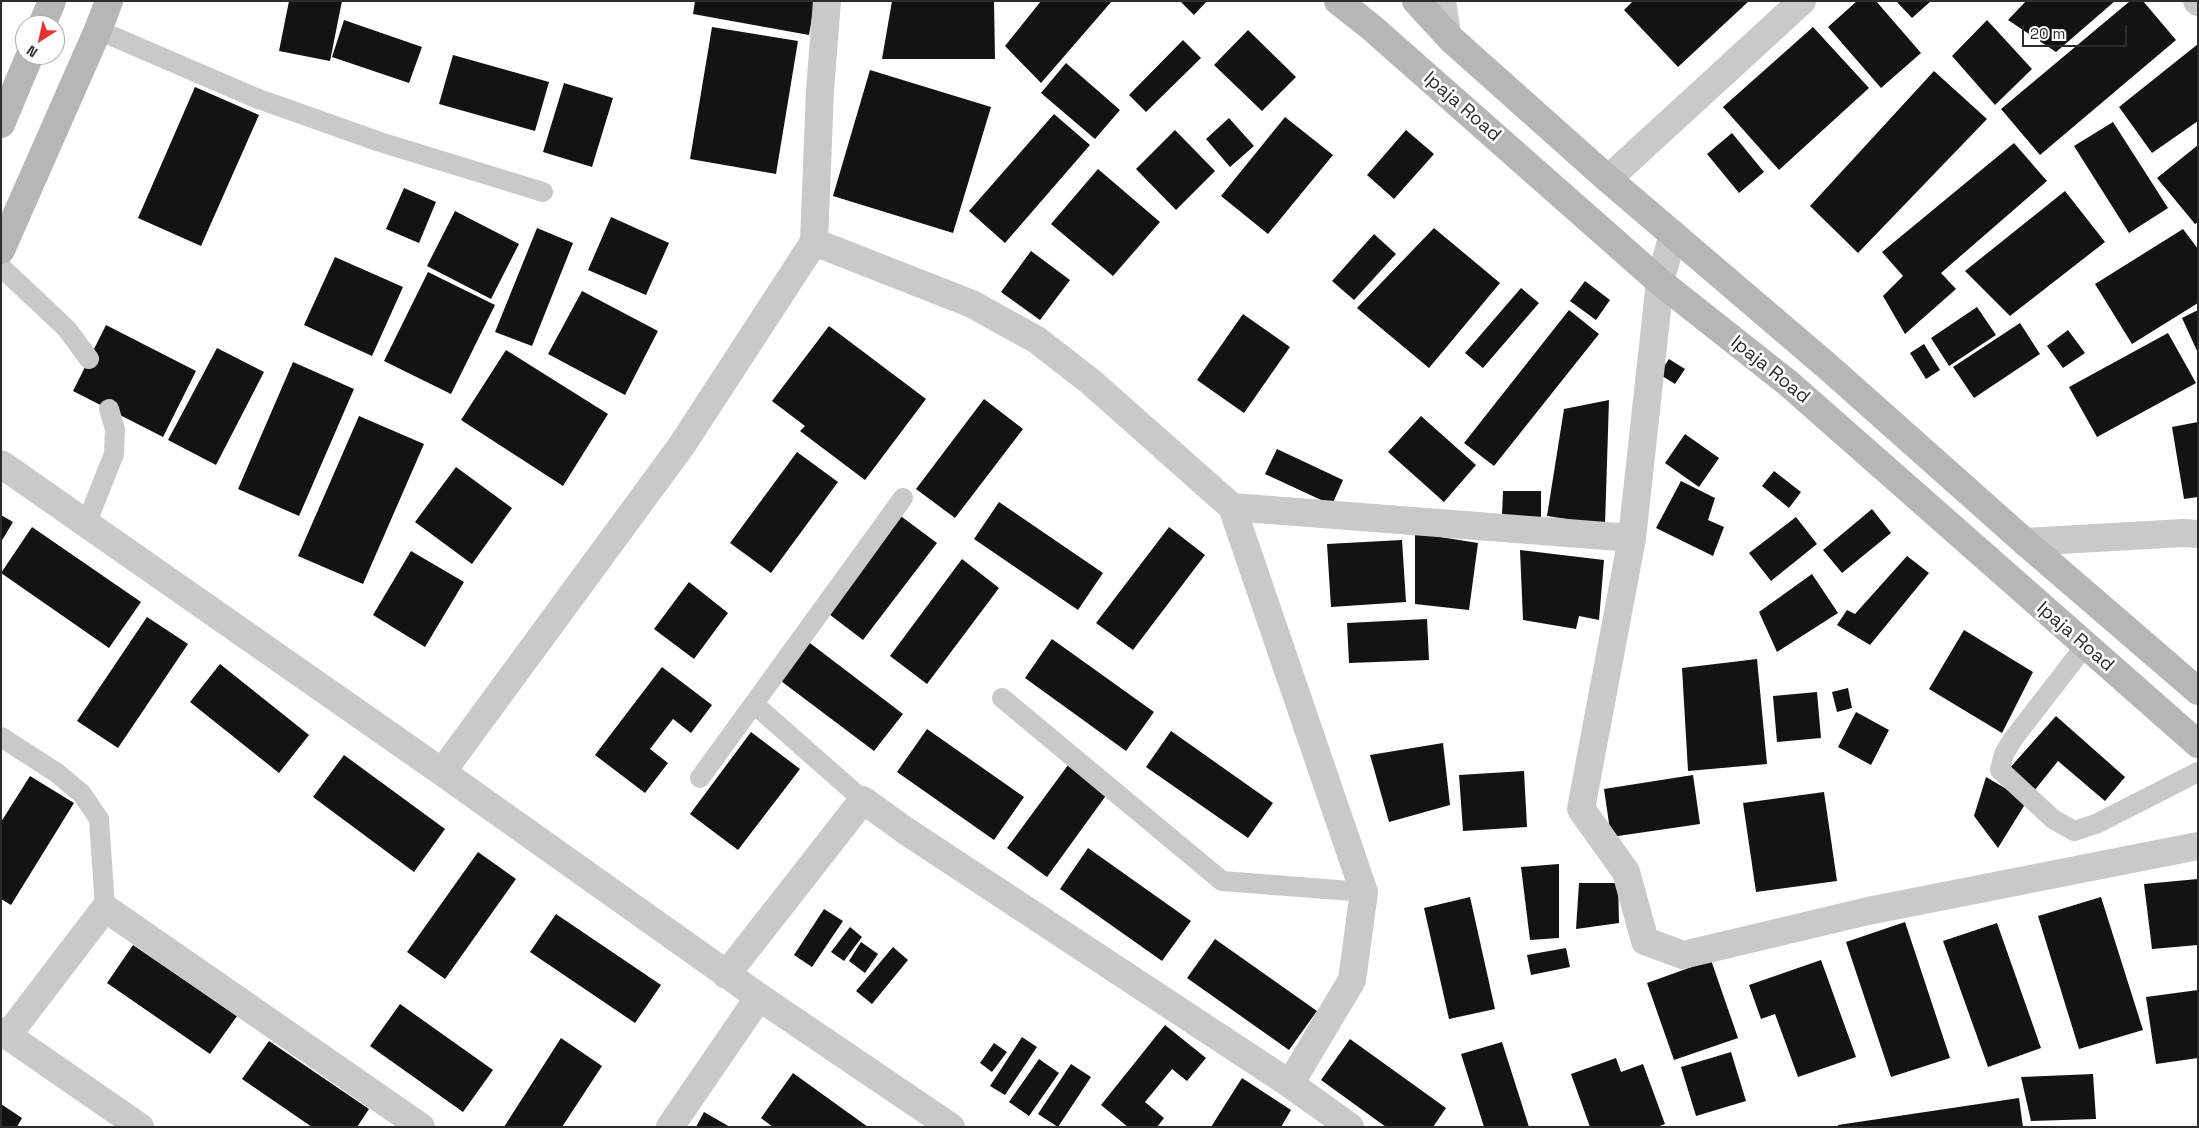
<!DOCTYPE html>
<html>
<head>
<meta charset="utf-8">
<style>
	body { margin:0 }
	#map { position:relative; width:2199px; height:1128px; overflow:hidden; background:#fff; font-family:"Space Grotesk",sans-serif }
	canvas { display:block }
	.frame { position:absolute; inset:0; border:2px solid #2c2c2c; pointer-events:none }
	.north { position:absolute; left:15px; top:15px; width:50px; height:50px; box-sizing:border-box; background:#fff; border:1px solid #ababab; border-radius:50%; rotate:215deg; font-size:14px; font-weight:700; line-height:20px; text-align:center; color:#2c2c2c }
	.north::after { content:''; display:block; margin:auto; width:18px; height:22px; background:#e7312a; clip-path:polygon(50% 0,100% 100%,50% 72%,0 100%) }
	.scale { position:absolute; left:2022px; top:25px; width:105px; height:22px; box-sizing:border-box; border:2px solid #2c2c2c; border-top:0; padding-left:6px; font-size:15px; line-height:18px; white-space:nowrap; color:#2c2c2c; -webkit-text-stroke:4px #fff; paint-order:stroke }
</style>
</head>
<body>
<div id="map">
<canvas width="2199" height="1128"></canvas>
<div class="frame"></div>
<div class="north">N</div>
<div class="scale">20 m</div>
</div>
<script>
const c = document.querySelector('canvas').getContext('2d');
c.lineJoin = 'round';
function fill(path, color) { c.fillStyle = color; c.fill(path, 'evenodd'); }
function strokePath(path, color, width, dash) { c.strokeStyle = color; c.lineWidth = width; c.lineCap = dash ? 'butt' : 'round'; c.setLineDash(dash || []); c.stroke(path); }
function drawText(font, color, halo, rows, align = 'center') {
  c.font = font + ' "Space Grotesk",sans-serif'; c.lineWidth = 5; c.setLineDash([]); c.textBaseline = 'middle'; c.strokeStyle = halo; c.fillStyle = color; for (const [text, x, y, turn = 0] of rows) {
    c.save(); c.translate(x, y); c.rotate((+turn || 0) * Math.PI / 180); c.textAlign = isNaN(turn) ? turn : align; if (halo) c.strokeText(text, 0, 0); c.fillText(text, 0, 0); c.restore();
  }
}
fill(new Path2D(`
	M289,1H342L330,61L279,51Z
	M695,1H815L809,35L693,14Z
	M892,1H994L995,59H882Z
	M1041,1H1112L1041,83L1005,46Z
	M1180,1H1207L1194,15Z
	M1633,1H1749L1678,67L1624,10Z
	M1857,1H1876L1921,53L1881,88L1828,27Z
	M1896,1H1931L1912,18Z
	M2026,1H2115L2056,52L2008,20Z
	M2130,1H2143L2176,40L2040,155L2001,109Z
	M344,20L422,47L409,83L332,57Z
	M1987,20L2032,69L1995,105L1952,56Z
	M712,27L798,41L776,174L690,159Z
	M1813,27L1869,88L1779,170L1723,107Z
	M1248,30L1296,77L1262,111L1214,65Z
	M1183,40L1201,58L1146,112L1129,95Z
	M2198,44V121L2152,153L2119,107Z
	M453,55L549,82L535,131L439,104Z
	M1066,63L1120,110L1095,139L1041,93Z
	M870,70L991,107L953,233L833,196Z
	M1934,71L1987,119L1858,253L1810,206Z
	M564,83L613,98L592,167L543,152Z
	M195,87L259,115L201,246L138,218Z
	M1054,114L1090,145L1005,243L969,211Z
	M1285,117L1333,155L1268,234L1221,196Z
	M1229,118L1254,146L1230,167L1206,139Z
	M2113,122L2168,208L2129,233L2074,146Z
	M1175,130L1215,171L1176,210L1136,169Z
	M1406,130L1434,154L1394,199L1367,175Z
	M1732,133L1764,172L1739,193L1707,154Z
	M2014,143L2047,181L1941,273L1956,289L1905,334L1883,296L1903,276L1882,252Z
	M2198,145V222L2195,224L2157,178Z
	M1098,169L1160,222L1113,276L1051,224Z
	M404,188L436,202L419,243L386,229Z
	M2065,191L2105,242L2010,316L1965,271Z
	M455,211L519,244L491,299L427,266Z
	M611,217L669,243L646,295L588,270Z
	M537,228L573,243L532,346L495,332Z
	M1434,228L1500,283L1429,368L1357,308Z
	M2183,229L2198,249V303L2132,344L2095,284Z
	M1374,234L1396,254L1354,300L1332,281Z
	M1031,251L1070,280L1040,320L1001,292Z
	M335,257L403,287L372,356L304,325Z
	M428,272L495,305L451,394L384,361Z
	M1585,281L1610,300L1596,320L1570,301Z
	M1521,288L1539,303L1483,368L1465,353Z
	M582,291L658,331L625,395L548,354Z
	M1977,307L1996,335L1949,366L1931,338Z
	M1569,310L1599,334L1494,466L1464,443Z
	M2198,310V353L2182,318Z
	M1243,314L1290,347L1244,413L1197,380Z
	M2020,323L2040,354L1974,398L1953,367Z
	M106,325L196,371L163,437L73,391Z
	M829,326L926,399L865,480L800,431L805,426L772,401Z
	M2068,330L2085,353L2063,368L2047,346Z
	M2168,333L2196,383L2097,437L2069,387Z
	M1924,344L1940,370L1926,379L1910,353Z
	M217,348L264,372L216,465L168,440Z
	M506,350L608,414L563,486L461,420Z
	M1669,359L1685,369L1675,384L1659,374Z
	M293,362L354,389L299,516L238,489Z
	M984,399L1023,429L955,518L916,489Z
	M1609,400L1605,525L1547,516L1564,409Z
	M359,416L424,444L363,584L298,556Z
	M1421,416L1476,465L1444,502L1388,452Z
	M2198,422V497L2184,499L2172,427Z
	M1685,434L1719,458L1699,487L1665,463Z
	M1277,449L1343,480L1332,505L1265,474Z
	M797,452L838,482L771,573L730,543Z
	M456,467L512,508L472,564L415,522Z
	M1774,471L1801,492L1789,508L1762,486Z
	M1681,481L1715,498L1708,520L1724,527L1713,556L1656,528Z
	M1503,491H1541V517L1502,516Z
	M999,502L1103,573L1078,610L974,539Z
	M1872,509L1891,533L1842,573L1823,550Z
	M898,514L937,543L863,640L825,611Z
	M1,515L13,522L1,542Z
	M1796,517L1817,544L1771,581L1749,553Z
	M32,527L141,602L109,648L1,573Z
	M1169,527L1205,555L1133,650L1096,623Z
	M1415,533L1478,543L1469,610L1415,604Z
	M1402,540L1406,602L1331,607L1327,544Z
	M1520,550L1604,560L1599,620L1579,616L1576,629L1523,620Z
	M411,551L464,582L425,647L373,615Z
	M1907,556L1929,573L1870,645L1837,625L1847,610L1855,614Z
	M962,559L999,588L927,684L890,656Z
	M1812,574L1838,613L1777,652L1759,612Z
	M689,582L728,613L694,659L654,629Z
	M147,617L188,644L118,748L77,721Z
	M1427,619L1429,660L1349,663L1347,623Z
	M1964,630L2033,672L2002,733L1929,689Z
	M1052,639L1154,712L1126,751L1025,678Z
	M806,640L903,714L874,751L777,678Z
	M1757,659L1767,764L1688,771L1682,668Z
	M220,664L309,735L279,773L190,702Z
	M662,667L712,705L691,733L673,719L650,749L668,763L645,793L595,755Z
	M1848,688L1852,708L1837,712L1832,692Z
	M1817,692L1821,738L1777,742L1773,696Z
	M1856,712L1889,730L1871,765L1838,747Z
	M2056,716L2125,777L2105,801L2058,761L2034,791L2008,770Z
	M927,729L1024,797L994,840L897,772Z
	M1171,731L1273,803L1248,838L1146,767Z
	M751,732L800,769L738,850L690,814Z
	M1443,743L1450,805L1389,822L1370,755Z
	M344,755L445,829L414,872L313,797Z
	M1071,761L1110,790L1047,877L1007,848Z
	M1524,771L1527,827L1463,831L1459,775Z
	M1693,775L1700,824L1611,837L1604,789Z
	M30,776L74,803L11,905L1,899V822Z
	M1986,777L2027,801L1998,848L1974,816Z
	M1824,792L1837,881L1756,892L1743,803Z
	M1088,848L1191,921L1162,961L1060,889Z
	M478,852L516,879L445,979L407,952Z
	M1559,864V938L1530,940L1521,867Z
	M2198,879V945L2152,949L2144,884Z
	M1579,883H1618L1619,923L1576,929Z
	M1470,897L1495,1009L1449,1019L1424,908Z
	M2101,897L2143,1030L2079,1049L2038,916Z
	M824,909L843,921L812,967L794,955Z
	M556,914L661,985L635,1023L530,952Z
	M1905,922L1950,1058L1891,1077L1846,942Z
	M1997,923L2041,1048L1988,1067L1943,941Z
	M850,927L862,937L844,961L831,952Z
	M1215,939L1317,1011L1289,1050L1187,978Z
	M861,942L878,954L865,973L849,961Z
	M133,945L237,1016L210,1054L107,983Z
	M893,947L908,960L872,1004L856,991Z
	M1566,948L1570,967L1531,975L1527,955Z
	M1711,960L1738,1038L1674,1060L1647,983Z
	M1821,960L1856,1057L1798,1077L1775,1014L1761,1019L1749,985Z
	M2198,990V1058L2156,1064L2146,997Z
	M400,1004L493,1070L463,1112L370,1046Z
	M1165,1025L1206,1058L1187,1081L1172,1069L1145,1102L1164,1118L1157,1127H1128L1101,1105Z
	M1022,1037L1037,1047L1005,1095L990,1086Z
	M561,1038L602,1066L562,1127H504Z
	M1350,1039L1446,1108L1433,1127H1386L1321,1080Z
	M269,1041L369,1109L357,1127H312L242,1079Z
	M1502,1042L1529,1127H1484L1461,1054Z
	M994,1043L1007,1052L992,1072L980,1063Z
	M1731,1052L1746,1101L1696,1116L1681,1067Z
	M1616,1058L1621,1072L1643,1064L1665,1124L1657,1127H1590L1571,1074Z
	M1039,1059L1059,1073L1029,1116L1009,1102Z
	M1071,1064L1091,1077L1058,1127L1038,1114Z
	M793,1073L868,1127H773L761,1118Z
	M2093,1074L2096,1119L2031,1121L2021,1077Z
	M1242,1078L1291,1110L1281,1127H1211Z
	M2019,1098L2023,1127H1838V1125Z
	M1,1104L22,1118L17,1127H1Z
	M704,1112L730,1127H696Z`), '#131313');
strokePath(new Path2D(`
	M1446,1L1452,40
	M98,30L256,98L380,142L543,192
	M1,267L67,329L89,359
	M87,522L114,454L115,429L109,409
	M2085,646L2013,739L2004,754L2000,770L2053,819L2074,831L2096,824L2198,772
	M1002,698L1222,881L1364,892
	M754,704L863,800
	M1,737L57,773L82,794L99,819L105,908
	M700,778L903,498`), '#c9c9c9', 20);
strokePath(new Path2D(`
	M2197,1L2198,2
	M1608,179L1802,1
	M1673,234L1660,282L1632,538L1581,809L1626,872L1645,941L1683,955L1868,911L2198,846
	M814,242L972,304L1037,340L1091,382L1232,507L1364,892L1352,980L1290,1084
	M1,464L442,772L759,997L951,1127
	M1232,507L1632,538
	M2025,542L2183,533L2198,534
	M442,772L682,445L814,242L820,90L827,1
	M726,975L863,800L906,831L1290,1084L1350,1127
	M1,1031L140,1127
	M8,1035L105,908L421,1127
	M670,1127L759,997`), '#c9c9c9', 28);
strokePath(new Path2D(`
	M1338,1L1371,27L1660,282L1788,383L2198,744
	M1416,1L1452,40L1608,179L1827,366L2025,542L2198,691
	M42,25L52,1
	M1,124L30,55
	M1,250L98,30L109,1`), '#b6b6b6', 28);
drawText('19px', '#2c2c2c', '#fff', [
	["Ipaja Road",1462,107,41],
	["Ipaja Road",1770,370,39],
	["Ipaja Road",2075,637,41]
]);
</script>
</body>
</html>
